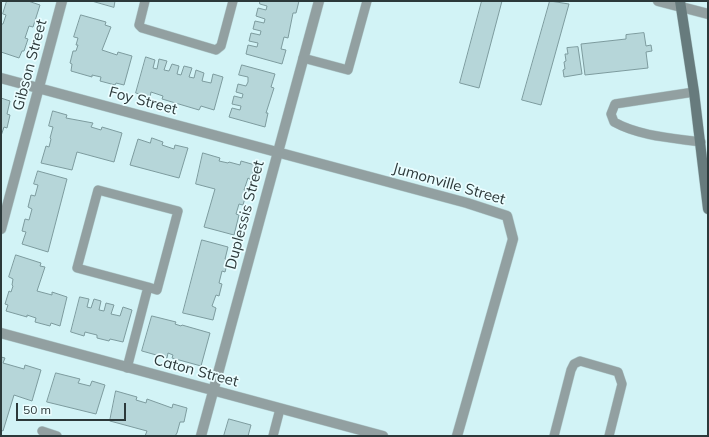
<!DOCTYPE html>
<html>
<head>
<meta charset="utf-8">
<style>
	body { margin:0 }
	#map { position:relative; width:709px; height:437px; overflow:hidden; background:#d2f3f6; font-family:Mulish,sans-serif }
	canvas { display:block }
	.frame { position:absolute; inset:0; border:2px solid #2c393a; pointer-events:none }
	.scale { position:absolute; left:16px; top:403px; width:110px; height:18px; box-sizing:border-box; border:2px solid #2c393a; border-top:0; padding-left:5px; font-size:12px; line-height:14px; white-space:nowrap; color:#2c393a; -webkit-text-stroke:3px #eafdff; paint-order:stroke }
</style>
</head>
<body>
<div id="map">
<canvas width="709" height="437"></canvas>
<div class="frame"></div>
<div class="scale">50 m</div>
</div>
<script>
const c = document.querySelector('canvas').getContext('2d');
c.lineJoin = 'round';
function fill(path, color) { c.fillStyle = color; c.fill(path, 'evenodd'); }
function strokePath(path, color, width, dash) { c.strokeStyle = color; c.lineWidth = width; c.lineCap = dash ? 'butt' : 'round'; c.setLineDash(dash || []); c.stroke(path); }
function drawText(font, color, halo, rows, align = 'center') {
  c.font = font + ' Mulish,sans-serif'; c.lineWidth = 3.5; c.setLineDash([]); c.textBaseline = 'middle'; c.strokeStyle = halo; c.fillStyle = color; for (const [text, x, y, turn = 0] of rows) {
    c.save(); c.translate(x, y); c.rotate((+turn || 0) * Math.PI / 180); c.textAlign = isNaN(turn) ? turn : align; if (halo) c.strokeText(text, 0, 0); c.fillText(text, 0, 0); c.restore();
  }
}
const building = new Path2D(`
	M7,1H28L40,5L33,27L29,26L25,38L28,39L24,51H22L19,58L1,52V24H3L6,15L3,14Z
	M92,1H115L114,7Z
	M260,1H299L296,13H293L288,38L284,37L281,49L286,50L282,64L246,54L248,45L257,47L258,43L249,41L251,33L260,35L261,31L253,29L255,21L264,23L265,19L256,16L258,8L266,10L267,6L260,4Z
	M482,1H502L479,88L460,83Z
	M550,1L569,4L541,105L522,100Z
	M81,15L106,22L105,25L111,27L102,50L117,55L118,52L132,56L124,85L116,83L115,85L100,81L101,77L92,75V77L71,71L72,64L70,63L73,51H76L78,45H76L78,38L74,37Z
	M644,33L646,46L651,45L652,51L646,52L648,68L585,75L581,44L626,39V35Z
	M578,47L582,74L564,77L563,70L565,69L564,62L566,61L565,54H568L567,48Z
	M146,57L155,60L153,68L157,69L159,59L167,61L164,70L169,71L172,64L179,66L177,74L181,75L184,66L192,68L189,77L194,78L196,70L204,73L202,81L211,83L213,74L223,77L214,110L201,106L199,110L162,99L163,96L151,92L150,97L136,93Z
	M242,65L275,74L271,87L274,88L266,113H268L265,127L229,117L232,108L240,110L241,106L232,104L234,96L242,98L243,94L236,92L238,84L246,86L248,82V77L239,75Z
	M1,98L10,101L7,114L10,115L7,128L4,127L1,136Z
	M53,111L67,115L66,118L93,123L91,127L101,130L102,127L122,133L114,162L77,152L72,170L41,163L46,146L49,147L51,139L50,138L53,127L49,126Z
	M152,138L163,142L162,145L174,149L175,145L188,148L179,178L130,165L138,139L150,143Z
	M203,153L220,158L219,161L228,163L229,162L240,165L241,161L255,165L251,180L248,178L244,190L247,191L243,205L239,204L236,214L239,215L234,235L204,227L215,189L196,184Z
	M38,171L67,179L48,252L22,244L26,232L22,231L25,219L29,220L32,209L28,207L31,195L35,196L38,185L34,184Z
	M202,240L228,247L225,259L228,260L225,272L222,271L219,283L222,284L219,296L216,295L212,306L216,308L213,320L183,313Z
	M16,255L41,263L40,266L45,267L37,291L52,295V292L67,297L60,326L51,323L50,326L35,322L36,318L27,315V317L6,311L8,305L5,304L9,291L11,292L13,286L12,285L13,279L9,277Z
	M80,297L89,299L87,307L91,308L94,299L101,301L99,310L104,311L106,303L114,305L111,314L120,316L123,307L132,310L123,342L110,339L109,341L97,338V335L85,332L84,336L71,332Z
	M152,316L176,322L175,324L181,326L182,325L210,333L201,366L172,358L173,355L168,353L167,358L142,351Z
	M1,357L5,358L3,363L24,369L25,365L41,370L32,401L14,395L3,431L1,430Z
	M56,373L80,379L78,383L90,386L92,381L105,385L96,414L47,402Z
	M116,391L137,397L136,400L146,403L147,399L172,408L173,404L187,408L184,422H180L177,433L175,436H145L147,431L110,421Z
	M229,419L251,425L248,436H224Z`);
fill(building, '#b6d6d9');
strokePath(building, '#7d9b9e', 1);
const lane = new Path2D(`
	M145,1L139,25L142,28L216,50L221,46L233,1
	M303,58L348,70L367,1
	M694,92L615,104L611,114L614,122C639,136 672,138 701,142
	M127,368L148,287L77,268L98,190L178,211L157,290L148,287
	M42,431L57,436
	M273,436L280,409
	M554,436L571,370L574,364L580,361L618,372L622,384L609,436`);
const street = new Path2D(`
	M658,1L708,14
	M1,78L467,203L507,216L513,239L457,436
	M1,229L62,1
	M1,333L383,436
	M201,436L319,1`);
const secondary = new Path2D(`
	M680,1L694,92L708,209`);
strokePath(lane, '#b1ced0', 10);
strokePath(street, '#b1ced0', 11);
strokePath(secondary, '#b1ced0', 11);
strokePath(lane, '#92a0a1', 9);
strokePath(street, '#92a0a1', 10);
strokePath(secondary, '#677b7d', 10);
drawText('15px', '#2c393a', '#eafdff', [
	["Gibson Street",30,65,-75],
	["Foy Street",143,101,15],
	["Jumonville Street",449,184,16],
	["Duplessis Street",245,215,-75],
	["Caton Street",196,371,15]
]);
</script>
</body>
</html>
